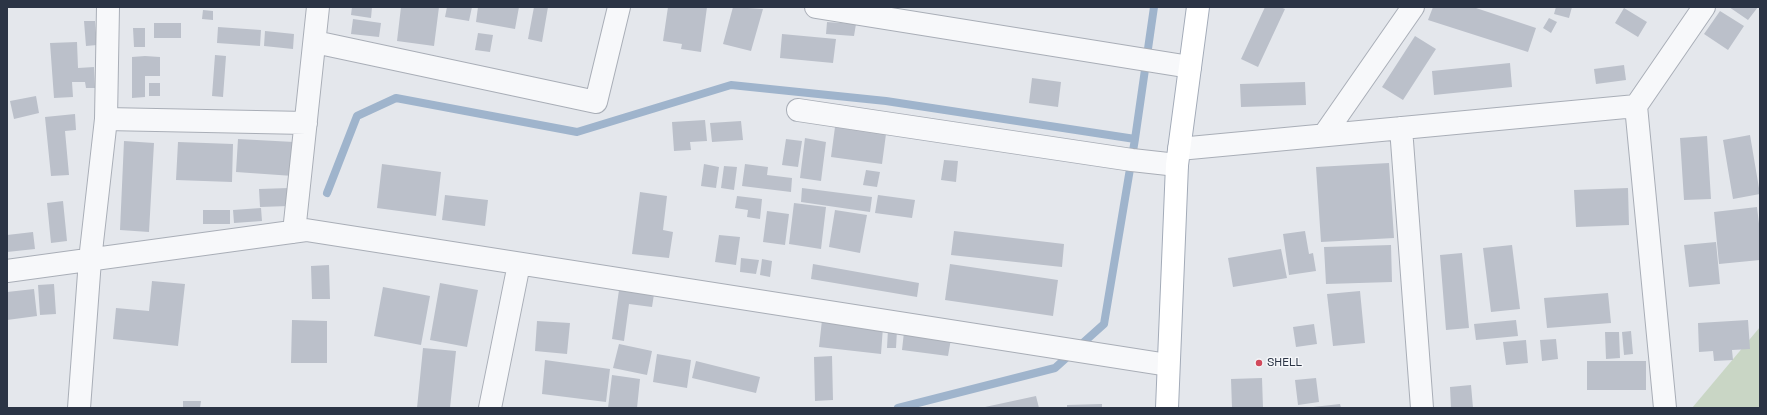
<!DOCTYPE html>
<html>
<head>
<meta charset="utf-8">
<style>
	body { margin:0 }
	#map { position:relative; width:1767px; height:415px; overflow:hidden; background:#e4e7ec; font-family:"Space Grotesk",sans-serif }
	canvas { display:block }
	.frame { position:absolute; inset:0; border:8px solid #2b3445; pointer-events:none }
</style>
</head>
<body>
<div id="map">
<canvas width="1767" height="415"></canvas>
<div class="frame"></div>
</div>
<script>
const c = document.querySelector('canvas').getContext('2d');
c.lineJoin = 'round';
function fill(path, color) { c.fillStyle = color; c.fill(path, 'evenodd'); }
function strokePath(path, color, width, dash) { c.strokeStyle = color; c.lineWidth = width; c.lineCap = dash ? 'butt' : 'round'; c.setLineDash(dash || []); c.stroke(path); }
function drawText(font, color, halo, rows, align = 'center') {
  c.font = font + ' "Space Grotesk",sans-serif'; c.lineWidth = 3; c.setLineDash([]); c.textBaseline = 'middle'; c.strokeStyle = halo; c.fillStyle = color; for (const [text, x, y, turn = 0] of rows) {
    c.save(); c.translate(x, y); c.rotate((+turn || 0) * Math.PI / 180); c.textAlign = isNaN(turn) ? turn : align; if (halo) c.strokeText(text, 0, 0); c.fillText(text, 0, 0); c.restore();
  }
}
fill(new Path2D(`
	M1760,327V408H1692Z`), '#c9d6c5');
strokePath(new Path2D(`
	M327,193L357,116L396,98L577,132L731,85L886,101L1135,139
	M898,408L1055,368L1104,324L1135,139L1154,7`), '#9fb4cc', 8);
fill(new Path2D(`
	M352,7H372L371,18L351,15Z
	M401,7H439L434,46L397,41Z
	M447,7H472L469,21L445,17Z
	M478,7H519L515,29L476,22Z
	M534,7H548L542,42L528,39Z
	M668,7H707L701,52L681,49L682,44L663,41Z
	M733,7L763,9L751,51L723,44Z
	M1265,7H1280L1285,9L1258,67L1241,59Z
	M1433,7H1473L1536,28L1528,52L1428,20Z
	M1556,7H1572L1569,18L1554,14Z
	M1729,7H1758L1748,20Z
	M1624,8L1647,22L1638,37L1615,23Z
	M203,10L213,11V20L202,19Z
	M1720,11L1744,26L1728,50L1704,34Z
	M1549,18L1557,22L1551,33L1543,28Z
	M353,19L381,23L379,37L351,34Z
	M84,21H95L97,45L86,46Z
	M827,22L856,24L854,36L826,34Z
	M154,23H181V38H154Z
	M218,27L261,30L260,46L217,43Z
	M133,28H145V47H134Z
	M265,31L294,34L293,49L264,46Z
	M478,33L493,35L490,52L475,50Z
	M782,34L836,39L833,63L780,58Z
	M1415,36L1436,49L1403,100L1382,87Z
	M77,42L78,68L94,67L95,88H86L85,82H72L73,97L54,98L50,43Z
	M215,55L226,56L223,97L212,96Z
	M145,56L160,57V76H145V97L132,98V57Z
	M1510,63L1512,87L1434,95L1432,71Z
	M1624,65L1626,80L1596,84L1594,69Z
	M1032,78L1061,82L1058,107L1029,103Z
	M1305,82L1306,105L1241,107L1240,84Z
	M149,83H160V96H149Z
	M36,96L39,113L14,119L10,101Z
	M75,114L76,130L65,131L69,175L51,176L45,117Z
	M705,120L707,141L690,142L691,150L674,151L672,122Z
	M741,121L743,140L712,142L710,123Z
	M835,127L886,134L882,164L831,157Z
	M1750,135L1760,194L1733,199L1723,140Z
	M1707,136L1711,199L1684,200L1680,138Z
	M805,138L826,142L821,181L800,178Z
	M238,139L294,142L293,176L236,172Z
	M786,139L802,141L798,167L782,165Z
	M124,141L154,143L149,232L120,230Z
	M178,142L233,144L232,182L176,180Z
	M944,160L958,161L956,182L941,180Z
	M1389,163L1394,238L1321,242L1316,167Z
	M382,164L441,172L436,216L377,208Z
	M704,164L719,167L716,188L701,186Z
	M745,164L768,167L767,175L792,178L791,192L742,186Z
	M724,166L737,167L734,190L721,188Z
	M866,170L880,172L877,187L863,185Z
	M289,188V206L260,207L259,189Z
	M802,188L872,197L870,212L801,202Z
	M1628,188L1629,225L1576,227L1574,190Z
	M640,192L667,196L663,230L673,232L669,258L632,254Z
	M445,195L488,200L485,226L442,220Z
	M878,195L915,200L912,218L875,213Z
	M737,196L762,199L760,219L747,217L748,210L735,208Z
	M63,201L67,241L51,243L47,203Z
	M794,203L826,207L821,249L789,244Z
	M1757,207L1760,232V260L1719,264L1714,212Z
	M261,208L262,221L234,223L233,210Z
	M203,210H230V224H203Z
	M835,210L867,215L860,253L829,247Z
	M767,211L789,214L785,245L763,242Z
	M954,231L1064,244L1062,267L951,255Z
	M1305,231L1309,254L1313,253L1316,271L1289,275L1283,234Z
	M33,232L35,249L7,252V235Z
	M719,235L740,237L736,265L715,262Z
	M1716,242L1720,284L1689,287L1684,245Z
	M1391,245L1392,282L1326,284L1324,247Z
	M1512,245L1520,309L1491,312L1483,248Z
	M1281,249L1287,278L1233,287L1228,258Z
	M1462,253L1469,328L1446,330L1440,255Z
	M741,258L759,260L756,274L740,272Z
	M762,259L772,261L770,277L760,275Z
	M813,264L919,283L917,297L811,279Z
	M950,264L1058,280L1053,316L945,300Z
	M329,265L330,299H312L311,266Z
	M152,281L185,284L178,346L113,339L116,308L149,311Z
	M440,283L478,290L467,347L430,340Z
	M620,283L655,288L652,307L629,304L624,341L612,339Z
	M54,284L56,314L40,315L38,285Z
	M383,287L430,296L421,345L374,336Z
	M34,289L37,316L7,320V292Z
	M1360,291L1365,343L1333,346L1327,294Z
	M1608,293L1611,323L1547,328L1544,298Z
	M292,320L327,321V363H291Z
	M822,320L883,327L881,354L819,347Z
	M1516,320L1518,336L1476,340L1474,324Z
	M1748,320L1750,349L1732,350L1733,360L1714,361L1713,351L1699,352L1698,323Z
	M537,321L570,323L567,354L535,351Z
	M1314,324L1317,344L1296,347L1293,327Z
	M888,329L897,330L896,348H887Z
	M1631,331L1633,354L1624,355L1622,332Z
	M904,332L951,339L948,356L902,350Z
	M1605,332H1619L1620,358L1606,359Z
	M1556,339L1558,359L1542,361L1540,340Z
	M1526,340L1528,363L1506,365L1503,342Z
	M619,344L652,351L647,375L613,368Z
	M423,348L456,351L450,408H417Z
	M657,354L691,360L687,388L653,382Z
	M832,356L833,400L815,401L814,357Z
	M545,360L610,369L606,402L542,394Z
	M696,361L760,377L756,393L692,378Z
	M1587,361H1646V390H1587Z
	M612,375L640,379L637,408H608Z
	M1262,378L1263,408H1232L1231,379Z
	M1316,378L1319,402L1298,405L1295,380Z
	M1471,385L1473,408H1451L1450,387Z
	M1036,396L1039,408H985V407Z
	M183,401H201L200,408H183Z
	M1102,404V408H1067V405Z
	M1340,404L1341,408H1313V407Z`), '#bbc0ca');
const minor = new Path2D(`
	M816,7L1190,67
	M315,42L596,102L619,7
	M798,110L1132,160L1177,165
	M106,119L306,123
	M1401,128L1422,408
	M1324,135L1413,7
	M1179,149L1636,106
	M294,232L318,7
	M7,271L306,230L1168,365
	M79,408L90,260L106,119L108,7
	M490,408L519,264
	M1665,408L1636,106L1704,7`);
const major = new Path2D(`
	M1167,408L1177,165L1198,7`);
strokePath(minor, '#a9aeb7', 24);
strokePath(major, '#a3abb8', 24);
strokePath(minor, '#f7f8fa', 22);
strokePath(major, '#fff', 22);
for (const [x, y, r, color] of [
	[1259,363,4,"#d1495b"]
]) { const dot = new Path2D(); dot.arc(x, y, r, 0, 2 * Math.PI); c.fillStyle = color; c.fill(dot); strokePath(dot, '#f4f6f9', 1.5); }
drawText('12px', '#2b3445', '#f4f6f9', [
	["SHELL",1267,363]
], 'left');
</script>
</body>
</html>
